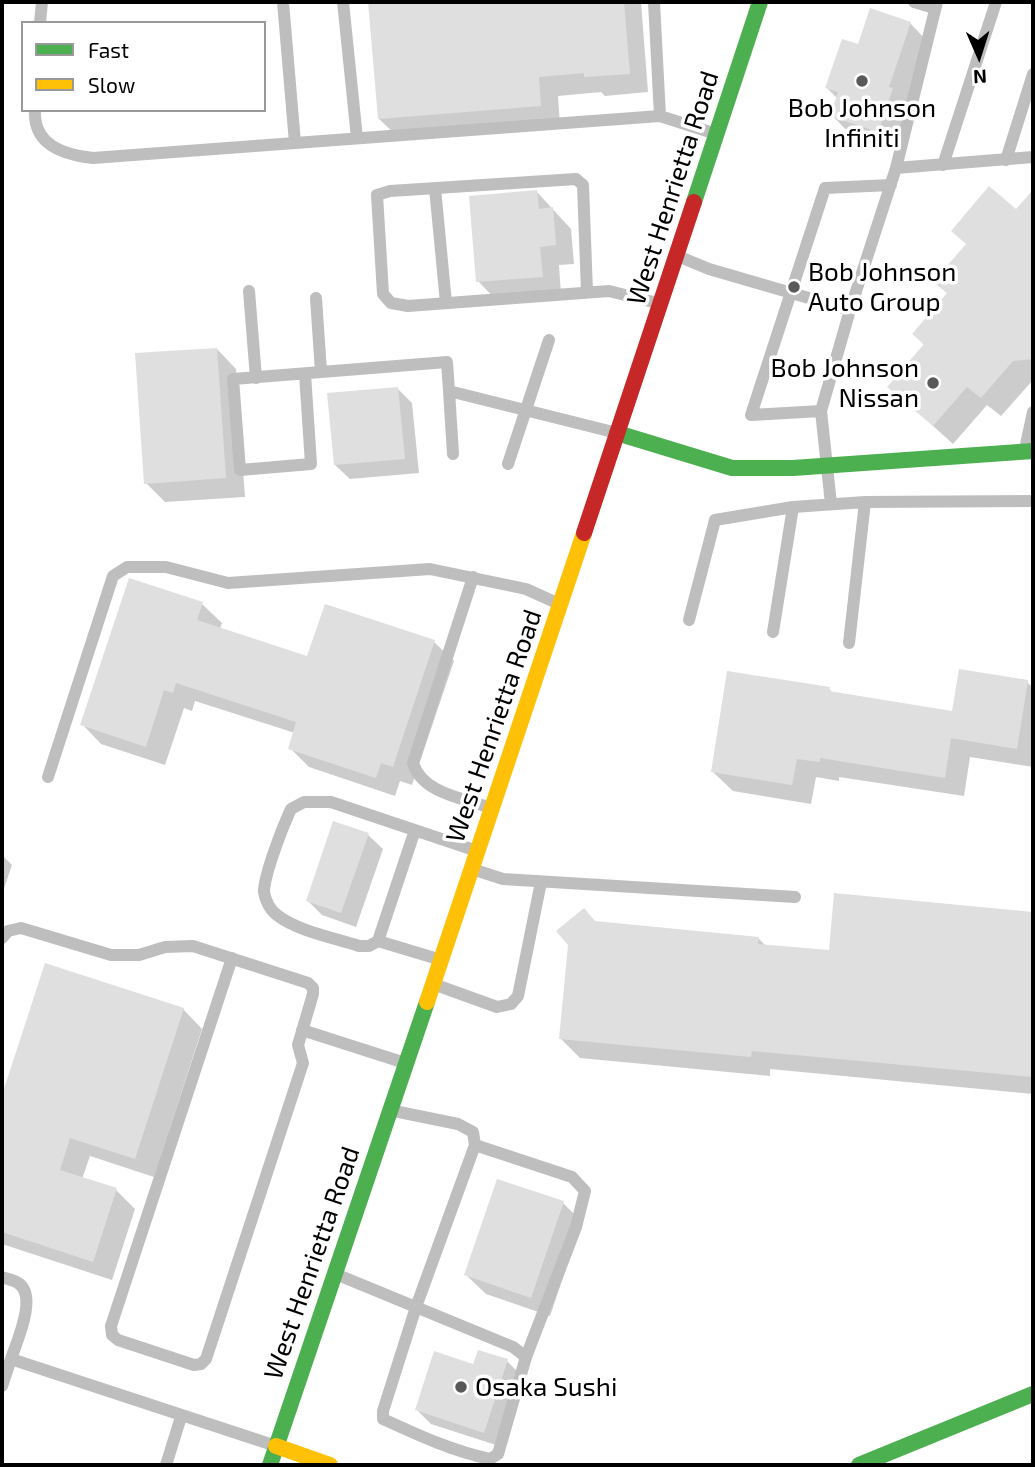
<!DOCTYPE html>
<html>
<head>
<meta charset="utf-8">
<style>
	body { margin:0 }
	#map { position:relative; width:1035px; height:1467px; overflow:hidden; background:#fff; font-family:"Exo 2",sans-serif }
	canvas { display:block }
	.frame { position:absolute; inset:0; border:4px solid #000; pointer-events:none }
	.legend { position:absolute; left:21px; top:21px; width:245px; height:91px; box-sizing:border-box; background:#fff; border:2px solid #999; margin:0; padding:9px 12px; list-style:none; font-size:21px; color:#000 }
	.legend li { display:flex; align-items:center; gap:14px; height:35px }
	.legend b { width:35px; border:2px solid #999 }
	.north { position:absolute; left:944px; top:21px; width:70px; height:70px; -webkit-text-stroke:5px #fff; paint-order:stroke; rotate:177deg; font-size:19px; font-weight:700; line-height:28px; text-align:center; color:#000 }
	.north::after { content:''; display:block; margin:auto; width:24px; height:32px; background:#000; clip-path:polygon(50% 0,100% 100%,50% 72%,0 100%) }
</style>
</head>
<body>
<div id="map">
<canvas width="1035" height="1467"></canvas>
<div class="frame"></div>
<ul class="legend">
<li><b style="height:9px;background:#4caf50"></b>Fast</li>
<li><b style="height:9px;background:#ffc107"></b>Slow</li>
</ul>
<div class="north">N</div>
</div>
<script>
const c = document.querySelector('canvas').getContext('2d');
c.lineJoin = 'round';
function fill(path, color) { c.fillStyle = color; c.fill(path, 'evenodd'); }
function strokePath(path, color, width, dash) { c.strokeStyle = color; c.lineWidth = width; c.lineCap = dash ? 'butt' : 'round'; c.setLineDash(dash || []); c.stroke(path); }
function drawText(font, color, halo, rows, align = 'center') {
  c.font = font + ' "Exo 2",sans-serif'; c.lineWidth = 7; c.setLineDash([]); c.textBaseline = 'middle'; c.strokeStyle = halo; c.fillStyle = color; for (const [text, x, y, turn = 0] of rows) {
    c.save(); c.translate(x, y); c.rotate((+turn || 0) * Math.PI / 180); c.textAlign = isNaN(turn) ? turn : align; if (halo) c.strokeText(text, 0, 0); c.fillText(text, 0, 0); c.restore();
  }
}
fill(new Path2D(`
	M370,2H641L648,92L605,96L601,92L558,96L560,125L399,138L379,119Z
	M910,23L929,43L897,150L851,135L832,115L837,98L827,88L859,46Z
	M537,192L571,229L574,264L559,265L561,295L497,301L478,281Z
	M1033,192V380L1001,416L987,405L953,444L890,387L925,346L914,334L948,294L936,282L1017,212Z
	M217,349L236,369L245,497L165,502L146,483Z
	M398,389L412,403L419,473L350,479L335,465Z
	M202,604L222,623L220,629L308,658L434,642L454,661L412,785L400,781L395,796L309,767L290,748L295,733L195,701L192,711L184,708L165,765L101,744L82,724Z
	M1027,682L1033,688V767L970,757L964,796L839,777V781L816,777L811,804L733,791L713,772L829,689L834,694L954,713Z
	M368,835L383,849L356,927L322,915L308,901Z
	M2,855L12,865L2,894Z
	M836,895L1033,913V1094L770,1069V1076L580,1058L561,1039L597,923L758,938L766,946L830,952Z
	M46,966L183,1009L202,1029L154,1177L90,1156L82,1179L116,1190L135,1209L112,1280L2,1244V1101Z
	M563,1203L582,1222L550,1316L486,1294L466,1275Z
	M507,1361L522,1376L499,1446L431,1424L417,1410L474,1366Z`), '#0003');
fill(new Path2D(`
	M368,2H624L630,74L584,77V73L539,77L541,106L378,119Z
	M870,8L911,22L889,87L893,88L878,132L830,116L838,92L825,88L842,39L858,44Z
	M989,186L1016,209L1033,190V359L1013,361L981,398L967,387L933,426L887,387L924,344L912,334L947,293L933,282L966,244L951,231Z
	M537,190L539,209L553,207L556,245L540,247L543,277L476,282L469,196Z
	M217,348L226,478L144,484L135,353Z
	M398,387L405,459L334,465L327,393Z
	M129,578L203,602L197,620L307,656L325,604L435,640L393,767L381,763L376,778L288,749L296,722L176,683L173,693L164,690L146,747L80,725Z
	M959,669L1028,680L1017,749L951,738L945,778L820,758V762L797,759L792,785L711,772L727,671L830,687L829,691L952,711Z
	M333,821L369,833L341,913L306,901Z
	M834,893L1033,912V1077L752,1051L751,1057L559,1039L568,945L556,931L584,908L595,921L759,937L758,944L829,950Z
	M45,963L184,1008L135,1159L70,1138L60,1170L117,1188L93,1262L2,1232V1095Z
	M497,1179L564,1201L531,1298L464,1275Z
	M478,1350L508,1359L484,1433L415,1410L434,1351L473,1364Z`), '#dfdfdf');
strokePath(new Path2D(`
	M283,2L295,143L660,116L713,133
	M343,2L357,138
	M654,2L660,116
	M914,2L934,8
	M40,23L42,2
	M35,110C33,145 64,155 93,158L295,143
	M1006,160L1033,74
	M943,165L996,2
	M896,168L937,2
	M435,188L446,303
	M680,257L709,269L850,310
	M249,291L256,378
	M587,292L583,185L576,179L390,191L377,195L383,294L391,303L408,306L609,291L657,303
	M316,298L321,372
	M305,374L311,464L240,470L233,379L447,362L449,391L613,432
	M449,391L453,454
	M821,411L751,415L825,188L891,185
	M1025,449L1033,412
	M508,464L549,340
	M831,504L821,411L850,310L896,168L1033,157
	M473,577L413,763C422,793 462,798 488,807
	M689,620L715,520L793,507
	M773,632L793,507L865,502L1033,501
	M849,643L865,502
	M48,777L113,576L127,567H166L228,583L430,569L526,589L557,603
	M475,870L503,879L795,897
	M2,938L8,931L21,928L111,955H139L165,947L193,946L308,983L313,988V994L298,1045L303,1063L206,1359L201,1364L194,1365L118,1340L112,1335L111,1326L232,958
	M378,941L415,830
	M438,959L378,941L369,946H359C335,938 297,931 277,915C270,910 265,900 264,892C264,875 283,826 291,809L304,802H331L474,850
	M436,985L497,1007L511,1004L518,996L541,882
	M302,1030L402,1062
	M394,1111L458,1124L473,1132L475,1145L416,1307L383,1411V1419C418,1435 452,1451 490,1459L498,1454L526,1357L576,1227L585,1191L572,1177L475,1145
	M338,1275L513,1347L526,1357
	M2,1277C7,1279 14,1280 18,1283C38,1295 17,1341 11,1359
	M2,1386L11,1359L273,1445
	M166,1465L181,1417`), '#bebebe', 12);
strokePath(new Path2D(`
	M694,202L760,2
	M617,433L732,468H793L1033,451
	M270,1465L427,1002
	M859,1465L1033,1394`), '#4caf50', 16);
strokePath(new Path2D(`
	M427,1002L584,533
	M276,1446L330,1465`), '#ffc107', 16);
strokePath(new Path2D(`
	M584,533L694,202`), '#c62828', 16);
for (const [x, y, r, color] of [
	[862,81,7,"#595959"],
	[794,287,7,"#595959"],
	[933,383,7,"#595959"],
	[461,1387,7,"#595959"]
]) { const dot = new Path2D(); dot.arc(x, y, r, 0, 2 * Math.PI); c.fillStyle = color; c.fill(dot); strokePath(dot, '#fff', 2.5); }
drawText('26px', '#000', '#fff', [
	["Bob Johnson",862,108,"center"],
	["Infiniti",862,138,"center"],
	["Bob Johnson",808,272],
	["Auto Group",808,302],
	["Bob Johnson",919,368,"right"],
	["Nissan",919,398,"right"],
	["Osaka Sushi",475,1387]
], 'left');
drawText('26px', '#000', '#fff', [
	["West Henrietta Road",673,188,-72],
	["West Henrietta Road",494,726,-71],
	["West Henrietta Road",312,1263,-71]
]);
</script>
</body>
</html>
